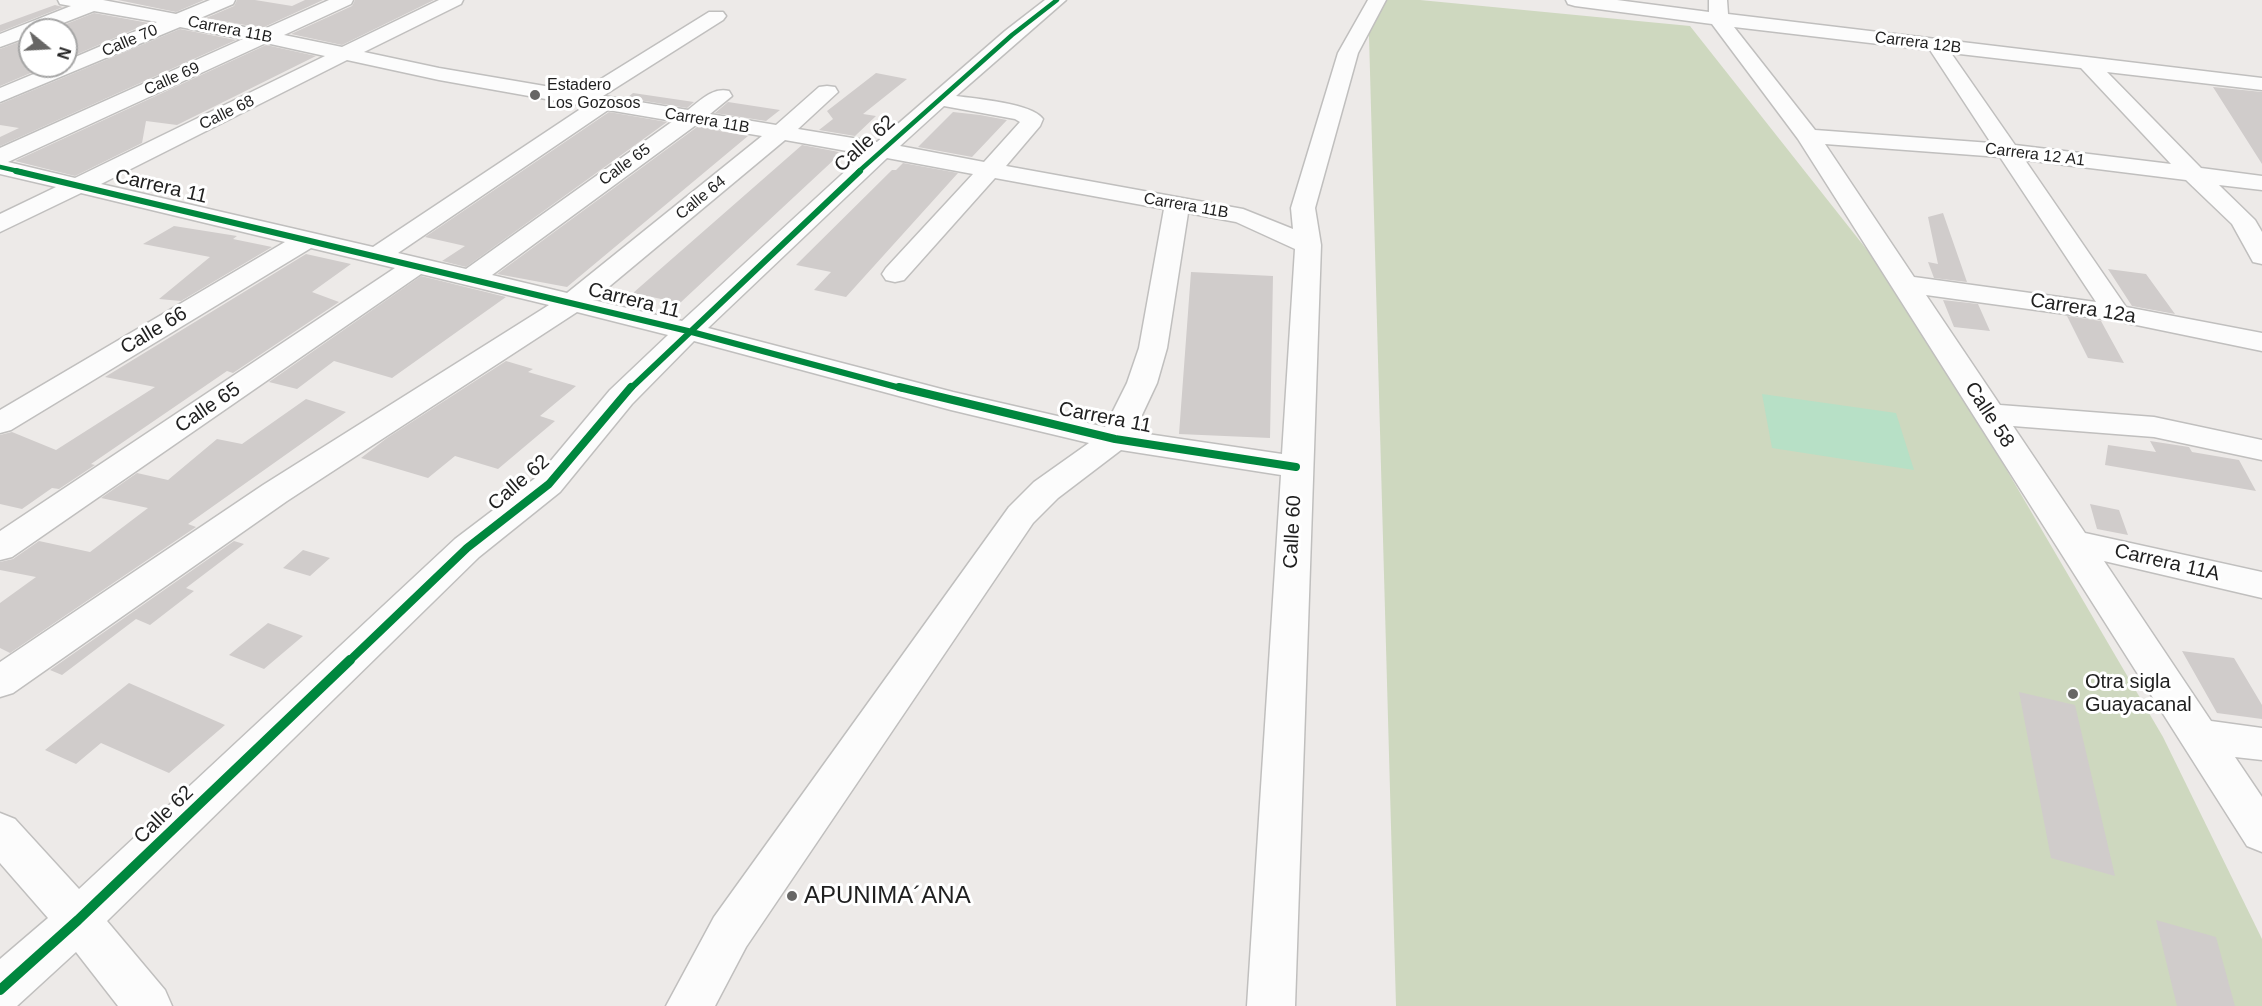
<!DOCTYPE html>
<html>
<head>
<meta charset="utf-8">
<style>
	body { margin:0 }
	#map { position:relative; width:2262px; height:1006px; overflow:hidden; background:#edeae8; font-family:Helvetica,sans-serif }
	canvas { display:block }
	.north { position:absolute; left:18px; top:18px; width:60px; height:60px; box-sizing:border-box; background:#fff; border:2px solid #a5a5a5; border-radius:50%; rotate:108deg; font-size:16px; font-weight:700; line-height:24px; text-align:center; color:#1f1f1f }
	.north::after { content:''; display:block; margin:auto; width:21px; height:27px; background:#676665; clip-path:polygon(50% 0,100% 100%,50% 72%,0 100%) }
</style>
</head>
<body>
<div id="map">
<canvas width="2262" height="1006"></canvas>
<div class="north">N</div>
</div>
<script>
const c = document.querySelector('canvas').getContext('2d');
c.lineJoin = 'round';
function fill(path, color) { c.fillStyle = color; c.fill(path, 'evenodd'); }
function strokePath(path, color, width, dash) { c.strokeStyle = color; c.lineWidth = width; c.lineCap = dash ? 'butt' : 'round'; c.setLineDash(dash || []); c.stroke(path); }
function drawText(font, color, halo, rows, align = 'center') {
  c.font = font + ' Helvetica,sans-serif'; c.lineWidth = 6; c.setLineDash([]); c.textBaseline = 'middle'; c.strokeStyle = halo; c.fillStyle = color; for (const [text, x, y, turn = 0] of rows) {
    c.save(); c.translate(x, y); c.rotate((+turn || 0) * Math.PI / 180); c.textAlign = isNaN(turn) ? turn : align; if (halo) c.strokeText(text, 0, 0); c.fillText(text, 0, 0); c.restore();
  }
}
fill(new Path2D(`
	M1368,0H1420L1690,26L1909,303L2163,737L2262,939V1006H1396Z`), '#ced8bf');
fill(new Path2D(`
	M1762,394L1896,413L1914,470L1772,448Z`), '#b7e0c6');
fill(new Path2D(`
	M118,0H204L176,12Z
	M237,0H255L292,6L305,0H323L262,28L206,18L234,6Z
	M355,0H434L342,45L291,34L352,6Z
	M55,5L63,7L0,32V25Z
	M94,13L149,23L66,59V30H51Z
	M180,29L236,40L0,146V137L19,128L0,125V104Z
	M30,38V66H47L0,86V49Z
	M266,45L316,56L177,125L146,121L142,143L75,176L15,161Z
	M876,73L907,79L863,114L876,116L855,136L819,130L833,119L827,111Z
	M2213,87L2262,92V164Z
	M633,93L694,102L687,108L627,98Z
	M728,102L780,110L766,121L715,113Z
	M609,112L667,122L466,267L442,261L465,246L425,237Z
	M953,112L980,115L1007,120L972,157L918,147Z
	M697,127L748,136L567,287L497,274Z
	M802,145L839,152L835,155L838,156L680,303L633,293Z
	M903,163L958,173L846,297L814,290L831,272L796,265L892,170H896Z
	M1943,213L1967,282L1934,278L1928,262L1938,264L1928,217Z
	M174,226L237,236L233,239L272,247L181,301L159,299L210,257L143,244Z
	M306,254L351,264L312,292L339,302L233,373L227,371L91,464L95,465L59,489L52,488L22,509L0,504V435L12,432L56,450L155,387L105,377Z
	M2108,269L2146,274L2175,314L2132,306Z
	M1191,272L1273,276L1270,438L1179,434Z
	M421,276L506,297L392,378L334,361L297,389L269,382Z
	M1943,300L1978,304L1990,331L1954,327Z
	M2067,316L2101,321L2124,363L2088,358Z
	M506,361L533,369L528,372L576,386L540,416L555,421L498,469L455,456L428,478L361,458L387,438Z
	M306,399L346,412L188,524L196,527L10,653L0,648V603L36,577L0,570V562L13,559L39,541L90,552L148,508L101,498L137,473L168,480L217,439L242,444Z
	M2150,441L2189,447L2192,452L2239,460L2256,491L2105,465L2108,445L2156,452Z
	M2090,504L2119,510L2128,535L2097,529Z
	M234,541L244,544L186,588L194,591L150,625L136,619L62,675L50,670Z
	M303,550L330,558L310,576L283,568Z
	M268,623L303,636L264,669L229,655Z
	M2182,651L2234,658L2262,705V719L2217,713Z
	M129,683L225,725L169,773L101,743L76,764L45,750Z
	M2019,692L2075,705L2115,876L2051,858Z
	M2156,920L2216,937L2235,1006H2177Z`), '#d0cccb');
const minor = new Path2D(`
	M58,0H103L176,14L210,0H235L233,4L198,19L262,30L329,0H353L351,4L284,35L342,47L439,0H463L461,4L364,52L439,68L580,92L709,12H723L726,16L723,20L603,96L688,110C700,101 712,87 729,91L732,96L710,114L776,125L819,87L827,86L835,87L838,92L798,129L877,142L1005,31L1045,0H1066L956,96C976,99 1032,103 1043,119L1040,126L1006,166L1243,209L1293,229L1291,208L1338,53L1368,0H1386L1358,53L1315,208L1321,245L1295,1006H1247L1281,475L1121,450L1058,498L1033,523L746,947L715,1006H666L714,917L1009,507L1034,482L1089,443L951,410L694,341L632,404L560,492L479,557L107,921L165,990L172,1006H118L76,952L17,1006H0V959L48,918L0,863V813L15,819L79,889L455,539L538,476L610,390L668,335L577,312L287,501L13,693L0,697V662L263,485L549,305L421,274L12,557L0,560V531L395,268L311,248L11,430L0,433V410L285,242L81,193L0,232V214L56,187L0,174V148L243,39L180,27L0,102V88L53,66H66V61L157,22L94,11L45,30H30V36L0,47V34L71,6L60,4ZM266,43L325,56L75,178L8,162ZM347,60L439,80L585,106L373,247L101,184ZM944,106L1015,119L1020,122L984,162L900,146ZM608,110L673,121L466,269L398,253ZM696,125L762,136L567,293L492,275ZM785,140L864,154L682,321L593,300ZM887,158L973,174L886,268L882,274L886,280L895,282L904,280L995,178L1164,209L1139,348L1127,383L1105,427L953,392L708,328ZM1188,213L1236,222L1295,249L1282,454L1134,432L1157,383L1167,348Z
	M1566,0H1617L1709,12V0H1727L1728,14L2262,78V90L2107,72L2201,168L2262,176V190L2219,185L2255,220L2262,232V264L2253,262L2232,224L2186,180L2025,160L2126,307L2262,333V351L2117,321L1926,295L2000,405L2154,417L2262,440V460L2154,437L2013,426L2085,533L2262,572V598L2104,561L2211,721L2262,728V760L2235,757L2262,797V852L2247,846L1798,139L1712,24L1575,6L1568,4ZM1734,27L1930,50L1991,143L1815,130ZM1951,53L2081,68L2171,164L2015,145ZM1825,144L2000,157L2096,302L1914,277Z`);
strokePath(minor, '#c0bfbe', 3);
fill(minor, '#fcfcfc');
strokePath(new Path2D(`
	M0,167L22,172
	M858,172L1012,35L1057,0`), '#00873e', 4.5);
strokePath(new Path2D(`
	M16,171L688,331L904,389
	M630,389L860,171`), '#00873e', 6);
strokePath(new Path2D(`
	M899,387L1115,439L1296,467
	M348,662L467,548L549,484L631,387`), '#00873e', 8);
strokePath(new Path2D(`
	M0,990L78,920L350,660`), '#00873e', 10);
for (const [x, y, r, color] of [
	[535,95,6,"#676665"],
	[2073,694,6,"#676665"],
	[792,896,6,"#676665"]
]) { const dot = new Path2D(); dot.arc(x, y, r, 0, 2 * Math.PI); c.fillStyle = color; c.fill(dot); strokePath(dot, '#fff', 2); }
drawText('16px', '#1f1f1f', '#fff', [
	["Carrera 11B",230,30,11],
	["Calle 70",130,41,-23],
	["Carrera 12B",1918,43,7],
	["Calle 69",172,79,-24],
	["Calle 68",227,113,-26],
	["Carrera 11B",707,121,10],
	["Carrera 12 A1",2035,155,7],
	["Calle 65",625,165,-36],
	["Calle 64",701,198,-39],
	["Carrera 11B",1186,206,10]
]);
drawText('16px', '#1f1f1f', '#fff', [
	["Estadero",547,86],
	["Los Gozosos",547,104]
], 'left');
drawText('20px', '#1f1f1f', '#fff', [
	["Calle 62",865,144,-42],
	["Carrera 11",161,187,13],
	["Carrera 11",634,301,14],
	["Carrera 12a",2083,309,9],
	["Calle 66",154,331,-31],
	["Calle 65",208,408,-34],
	["Calle 58",1989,415,57],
	["Carrera 11",1105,418,11],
	["Calle 62",519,483,-41],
	["Calle 60",1293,532,-87],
	["Carrera 11A",2167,563,13],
	["Calle 62",164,815,-44]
]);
drawText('20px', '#1f1f1f', '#fff', [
	["Otra sigla",2085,682],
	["Guayacanal",2085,705]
], 'left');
drawText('24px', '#1f1f1f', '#fff', [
	["APUNIMA´ANA",804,896]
], 'left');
</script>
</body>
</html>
